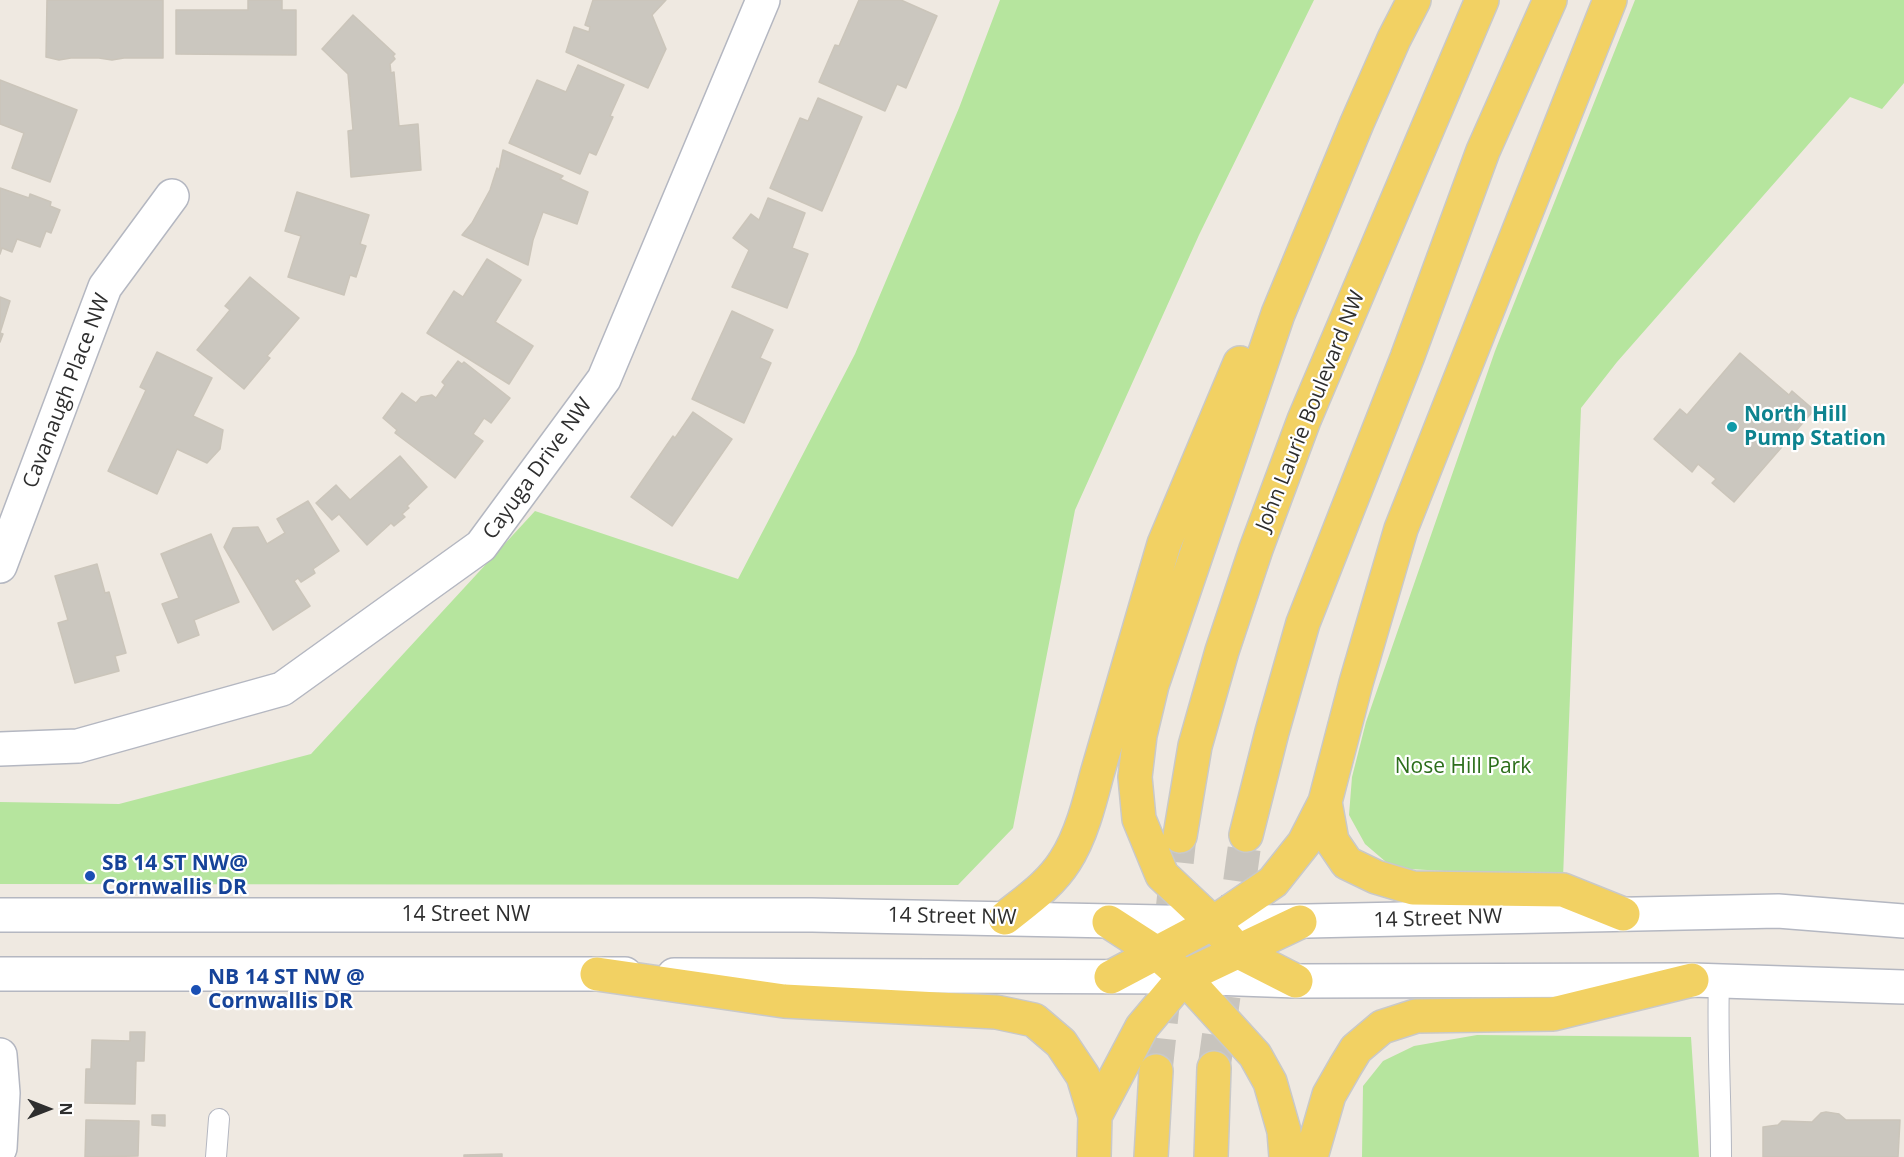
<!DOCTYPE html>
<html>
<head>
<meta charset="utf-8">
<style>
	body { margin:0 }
	#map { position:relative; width:1904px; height:1157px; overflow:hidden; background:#efe9e1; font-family:"Open Sans",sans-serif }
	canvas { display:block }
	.north { position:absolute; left:18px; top:1079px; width:60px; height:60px; -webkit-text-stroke:4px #fff; paint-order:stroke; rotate:90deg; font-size:16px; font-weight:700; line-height:24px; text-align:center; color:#2e2e2e }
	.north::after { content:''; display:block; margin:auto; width:21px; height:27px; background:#2e2e2e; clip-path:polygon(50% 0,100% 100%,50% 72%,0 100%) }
</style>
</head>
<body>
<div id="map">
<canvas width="1904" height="1157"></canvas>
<div class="north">N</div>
</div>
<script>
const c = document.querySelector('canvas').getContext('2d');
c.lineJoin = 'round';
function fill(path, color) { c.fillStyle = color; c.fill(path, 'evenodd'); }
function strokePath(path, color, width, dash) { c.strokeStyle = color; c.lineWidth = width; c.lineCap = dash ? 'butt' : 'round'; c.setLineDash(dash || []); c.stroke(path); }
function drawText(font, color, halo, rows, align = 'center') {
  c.font = font + ' "Open Sans",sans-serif'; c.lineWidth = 4.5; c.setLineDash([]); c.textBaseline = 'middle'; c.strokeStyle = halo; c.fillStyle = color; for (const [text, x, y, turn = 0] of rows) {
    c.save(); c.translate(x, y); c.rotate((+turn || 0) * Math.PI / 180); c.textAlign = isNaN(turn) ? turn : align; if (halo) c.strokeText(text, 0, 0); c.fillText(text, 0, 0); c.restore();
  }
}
fill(new Path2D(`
	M1000,0H1314L1199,235L1075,510L1013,828L958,885L0,884V802L119,804L311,754L535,511L738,579L855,354L959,108Z
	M1635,0H1904V83L1882,109L1850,97L1617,362L1581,408L1563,878L1393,868L1365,844L1349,815L1352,777L1366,722L1495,351Z
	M1477,1035L1691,1037L1699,1157H1362L1363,1086L1383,1061L1414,1046Z`), '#b6e59e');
const building = new Path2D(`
	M47,0H163V58H124L112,60L99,58H71L59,60L46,57Z
	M248,0H282V10H296V55L176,54V10H248Z
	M593,0H666L652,15L666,49L648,88L566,52L574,27L589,32L590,27L585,25Z
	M859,0H901L937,16L906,88L897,84L885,111L819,82L835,45L839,46Z
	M353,15L395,54L393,56L395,59L390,64L391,73L394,72L399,126L418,124L421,170L351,177L348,131L353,130L348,74L322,49Z
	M578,65L624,85L610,116L613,117L596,155L589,152L580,174L509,143L537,80L566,92Z
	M0,80L77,110L50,182L12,168L24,133L0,124Z
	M818,98L862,117L822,211L770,188L800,118L808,121Z
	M503,150L563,176L560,179L588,192L577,224L543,212L533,240L528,265L462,235L472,223L490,190L497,168L499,170Z
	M0,188L29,198L30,194L51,202L50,206L60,210L51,233L46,231L40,247L17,239L12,252L2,248L0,254Z
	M297,192L369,215L360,244L366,246L356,277L350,275L344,295L288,277L301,236L285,231Z
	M768,198L805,213L792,248L808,254L787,308L732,287L749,250L733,238L751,214L759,220Z
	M487,259L521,280L495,322L533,346L509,384L427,333L454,291L463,297Z
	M250,277L299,318L267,356L270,358L244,389L197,350L230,310L225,306Z
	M0,297L10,301L0,333L3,334L0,342Z
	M732,311L773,330L760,358L771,363L744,423L692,399Z
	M157,352L212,378L193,416L223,430L220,449L207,463L177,449L157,494L108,471L146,390L140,387Z
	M1740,353L1789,395L1792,391L1814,410L1734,502L1712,483L1716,479L1698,464L1692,472L1654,439L1680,409L1687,415Z
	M458,361L462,364L464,362L510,398L491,423L484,418L473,434L483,441L455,478L395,433L397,430L383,418L402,393L416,403L421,397L432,395L436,398L445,385L442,382Z
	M693,412L732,439L672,526L631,497L673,436L675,438Z
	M400,456L427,487L407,506L409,508L402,514L405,517L394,526L391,523L367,545L339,514L332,520L316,503L336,485L350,500Z
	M308,501L339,551L313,569L315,573L301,582L298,578L294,581L310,606L273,630L224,547L233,528L258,527L267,544L285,533L277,519Z
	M211,534L239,602L194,620L199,635L178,643L162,604L179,598L161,554Z
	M97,564L105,593L109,592L126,653L115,656L119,671L75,683L58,623L68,620L55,576Z
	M130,1032H145L144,1061H136L135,1104L85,1103L86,1069H91L92,1040L130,1041Z
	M1826,1112L1839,1114L1846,1120H1900L1898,1157H1763V1127L1778,1125L1782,1121L1812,1122L1821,1113Z
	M152,1115H165V1126L152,1125Z
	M86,1120L139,1121L138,1156L85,1157Z
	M502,1154V1157H464V1155Z`);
fill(building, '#cbc7bf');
strokePath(building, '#cbc5ba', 1.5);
strokePath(new Path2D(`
	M1172,911L1180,836
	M1233,930L1246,835
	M1214,1068L1224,996
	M1156,1071L1165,987`), '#c8c4bd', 33, [33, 16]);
const service = new Path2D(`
	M1719,981C1717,1039 1721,1098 1721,1157
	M216,1157L219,1119`);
const minor = new Path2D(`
	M0,566L105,287L172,196
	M0,749L78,746L282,689L481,546L604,379L763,0
	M0,1055L3,1093L0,1148`);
const secondary = new Path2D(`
	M0,915H812L1213,923L1778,911L1904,921
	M0,974H625
	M674,975L1184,977L1296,981L1692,980L1904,987`);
const primary = new Path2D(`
	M1610,0L1401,529L1356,683L1325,802L1332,841L1347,863L1376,877L1413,888L1563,890L1623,914
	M1246,835L1272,732L1303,623L1407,358L1483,151L1550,0
	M1180,836L1195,746L1222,651L1256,549L1304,420L1482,0
	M1005,918C1026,901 1050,885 1065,861C1081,837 1090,801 1097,774L1164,544L1240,363
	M1109,922L1157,953L1184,977L1255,1055L1270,1082L1284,1131L1286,1157
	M597,974L784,1001L996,1012L1034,1020L1061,1043L1083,1076L1095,1116L1094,1157
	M1111,977L1213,923L1273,882L1304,843L1325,802
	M1296,981L1239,952L1213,923L1162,875L1139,819L1135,777L1140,735L1152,685L1278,314L1357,123L1394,39L1414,0
	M1095,1116L1142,1027L1184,977L1300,922
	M1151,1157L1156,1071
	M1211,1157L1214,1068
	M1311,1157L1329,1095L1345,1067L1356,1049L1382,1027L1416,1016L1553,1014L1692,980`);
strokePath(service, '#b4b7c1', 22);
strokePath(minor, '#b4b7c1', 36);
strokePath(secondary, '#b4b7c1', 36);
strokePath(primary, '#c9c9c9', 36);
strokePath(service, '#fff', 20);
strokePath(minor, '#fff', 33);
strokePath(secondary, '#fff', 33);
strokePath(primary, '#f2d163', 33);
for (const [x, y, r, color] of [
	[1732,427,6,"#0f9aa8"],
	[90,876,6,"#1a4fb4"],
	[196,990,6,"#1a4fb4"]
]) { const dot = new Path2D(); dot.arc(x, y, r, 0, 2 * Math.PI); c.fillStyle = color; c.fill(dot); strokePath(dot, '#fff', 2); }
drawText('21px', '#2e2e2e', '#fff', [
	["Cavanaugh Place NW",67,391,-69],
	["John Laurie Boulevard NW",1311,411,-68],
	["Cayuga Drive NW",538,469,-54],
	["14 Street NW",466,915],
	["14 Street NW",952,917,1],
	["14 Street NW",1438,919,-2]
]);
drawText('bold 21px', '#0d838f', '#fff', [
	["North Hill",1744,415],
	["Pump Station",1744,439]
], 'left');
drawText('21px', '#2c6e1b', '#fff', [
	["Nose Hill Park",1463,767]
]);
drawText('bold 21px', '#164399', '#fff', [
	["SB 14 ST NW@",102,864],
	["Cornwallis DR",102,888],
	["NB 14 ST NW @",208,978],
	["Cornwallis DR",208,1002]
], 'left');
</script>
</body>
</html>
